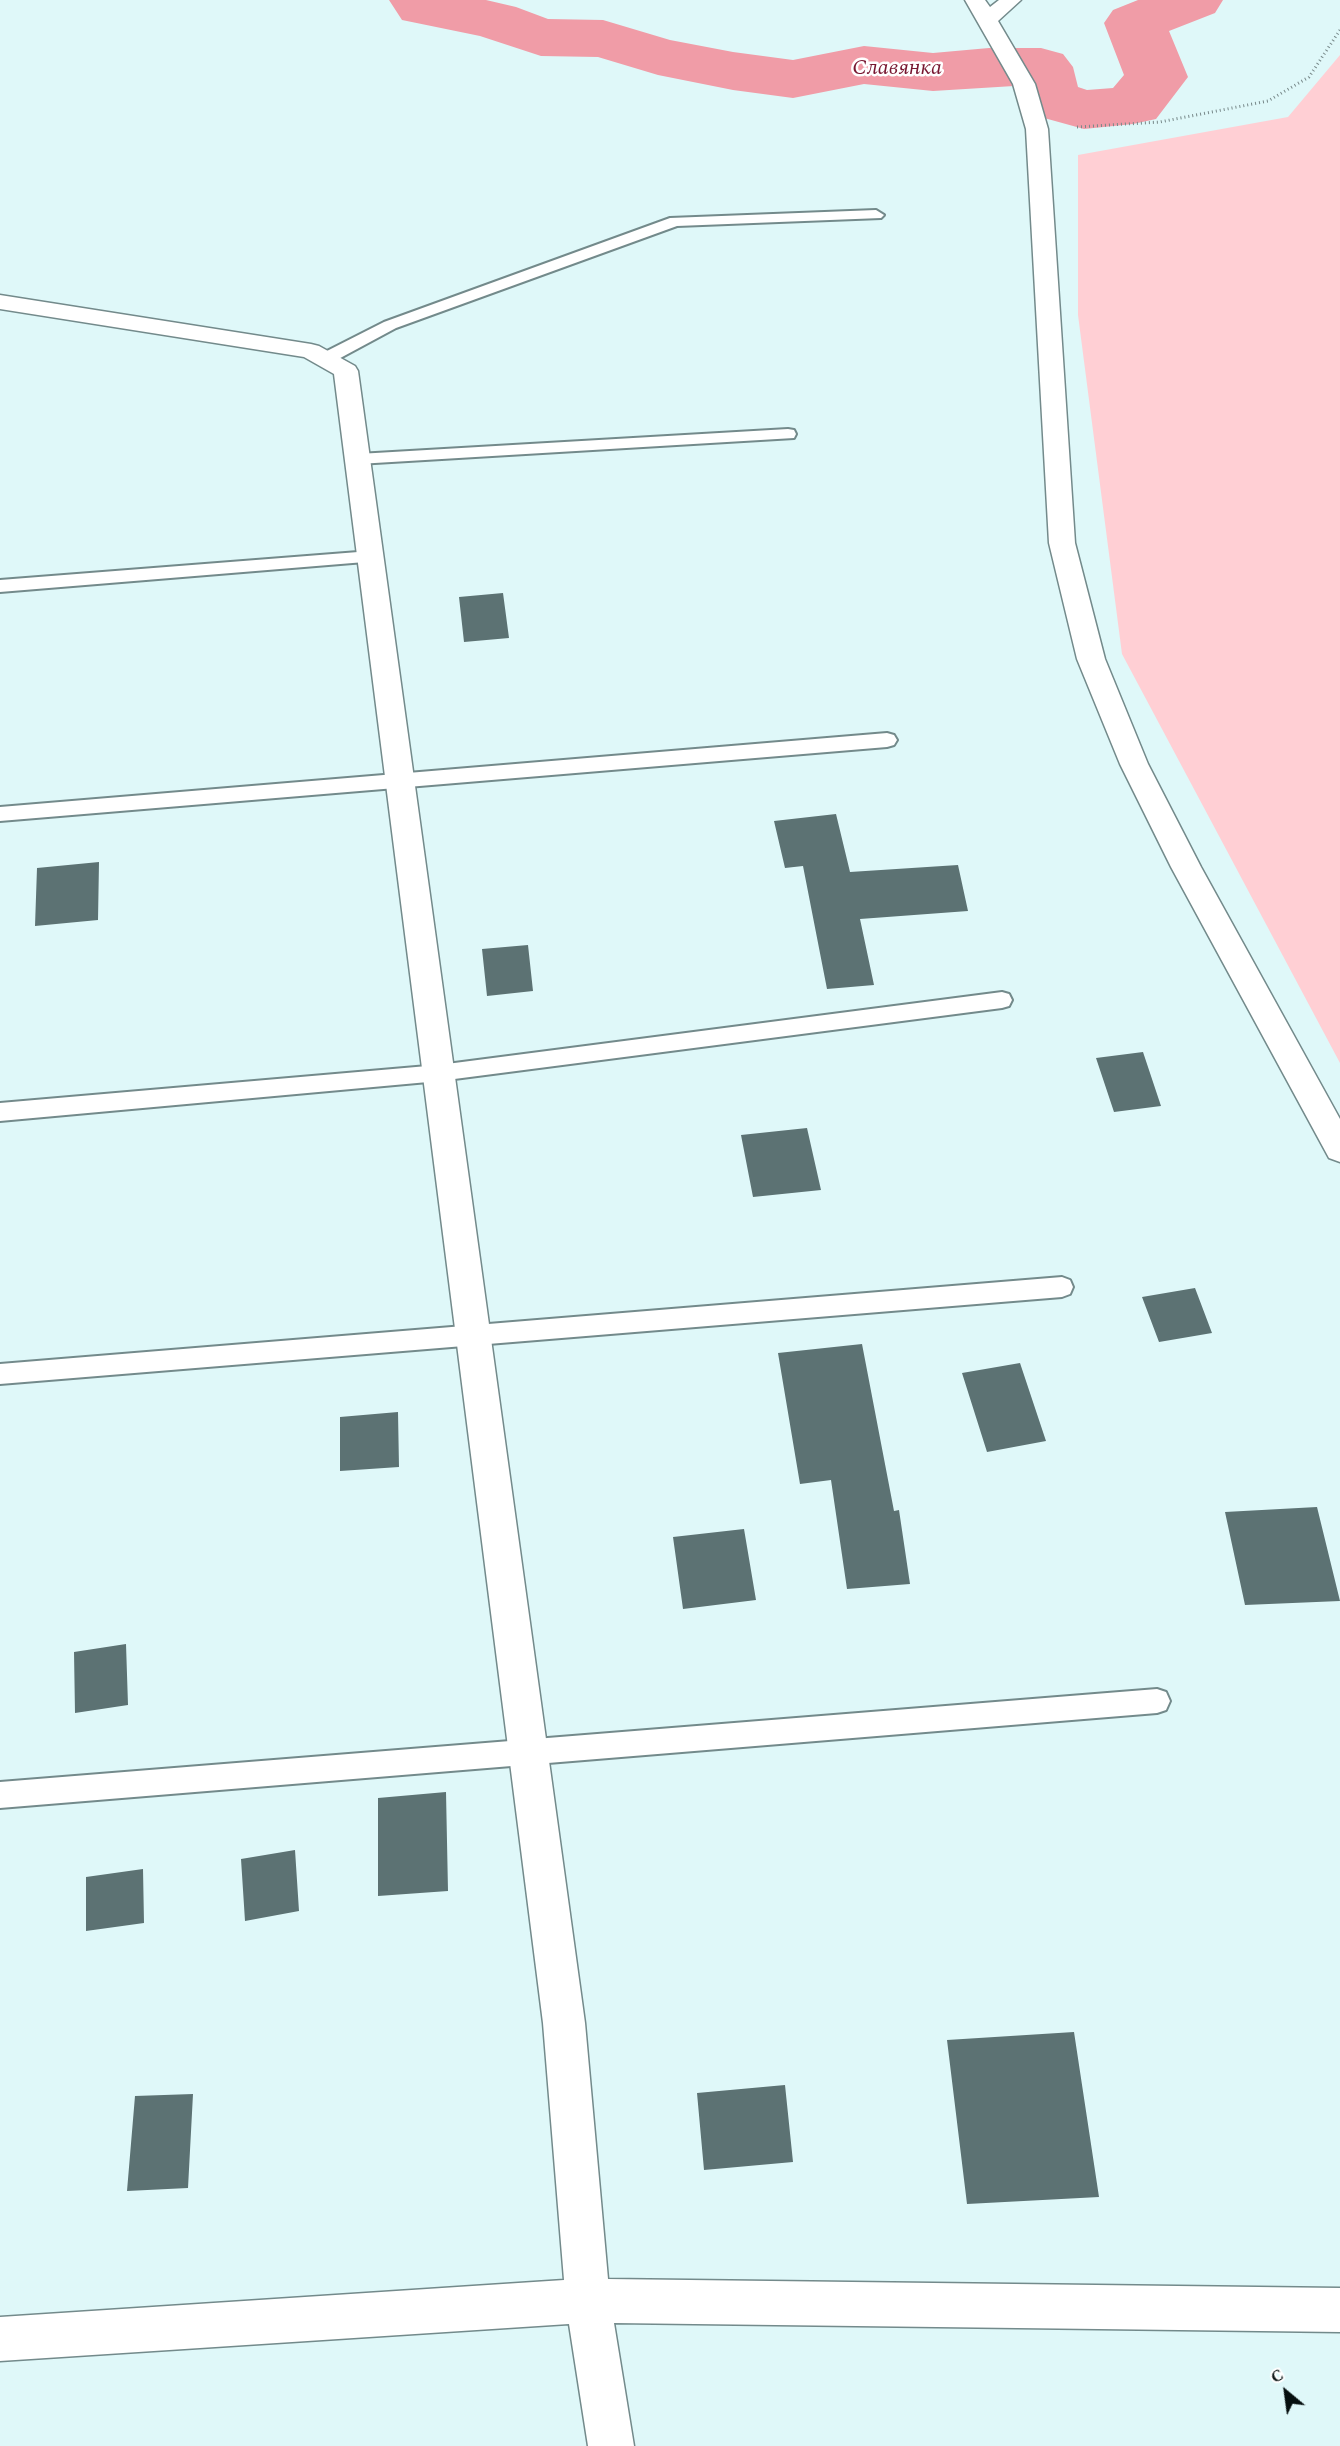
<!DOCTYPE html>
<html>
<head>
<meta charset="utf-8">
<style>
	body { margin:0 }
	#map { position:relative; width:1340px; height:2446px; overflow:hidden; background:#dff8f9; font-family:Spectral,serif }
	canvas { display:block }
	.north { position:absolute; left:1256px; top:2362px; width:60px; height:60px; -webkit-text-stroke:4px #fff; paint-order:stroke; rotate:331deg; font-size:16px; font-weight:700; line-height:24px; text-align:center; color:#060f0f }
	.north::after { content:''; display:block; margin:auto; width:21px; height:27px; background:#060f0f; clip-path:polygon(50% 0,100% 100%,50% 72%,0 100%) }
</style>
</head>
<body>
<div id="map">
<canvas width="1340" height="2446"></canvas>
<div class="north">С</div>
</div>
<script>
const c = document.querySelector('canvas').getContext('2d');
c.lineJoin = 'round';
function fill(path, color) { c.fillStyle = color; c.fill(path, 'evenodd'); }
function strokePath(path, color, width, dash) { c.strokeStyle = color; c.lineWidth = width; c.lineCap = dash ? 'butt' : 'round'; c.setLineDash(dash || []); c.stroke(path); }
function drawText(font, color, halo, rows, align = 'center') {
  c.font = font + ' Spectral,serif'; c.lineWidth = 5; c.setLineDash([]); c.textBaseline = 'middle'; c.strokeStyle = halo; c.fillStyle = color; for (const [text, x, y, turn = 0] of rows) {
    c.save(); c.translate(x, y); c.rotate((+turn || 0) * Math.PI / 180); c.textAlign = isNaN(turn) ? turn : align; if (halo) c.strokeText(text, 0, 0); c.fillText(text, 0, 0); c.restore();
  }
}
fill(new Path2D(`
	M1340,55V1063L1122,654L1078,315V155L1288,117Z`), '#ffcfd4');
fill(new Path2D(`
	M389,0H486L516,7L548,19L603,20L670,40L733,52L793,60L864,46L933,53L989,48H1041L1063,54L1073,67L1078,87L1087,90L1113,88L1124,75L1104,23L1113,10L1138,0H1223L1215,13L1169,31L1188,77L1156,119L1133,124L1084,129L1026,113L1017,99L1014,86L933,91L864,84L793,98L733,90L658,75L598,57L541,56L480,36L402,20Z`), '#f09ca7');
fill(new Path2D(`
	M503,593L509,638L464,642L459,597Z
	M836,814L850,872L958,865L968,911L860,919L874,985L827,989L803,866L785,868L774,821Z
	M99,862L98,920L35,926L37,868Z
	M528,945L533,991L487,996L482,949Z
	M1143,1052L1161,1106L1114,1112L1096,1058Z
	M807,1128L821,1190L753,1197L741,1135Z
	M1195,1288L1212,1333L1159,1342L1142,1297Z
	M862,1344L894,1511L899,1510L910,1584L847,1589L831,1480L800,1484L778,1353Z
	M1020,1363L1046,1441L987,1452L962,1373Z
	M398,1412L399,1467L340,1471V1417Z
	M1317,1507L1340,1601L1245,1605L1225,1512Z
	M744,1529L756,1600L683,1609L673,1537Z
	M126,1644L128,1705L75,1713L74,1652Z
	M446,1792L448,1891L378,1896V1798Z
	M295,1850L299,1911L245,1921L241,1859Z
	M143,1869L144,1923L86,1931V1877Z
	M1074,2032L1099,2197L967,2204L947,2040Z
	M785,2085L793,2162L704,2170L697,2093Z
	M193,2094L188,2188L127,2191L135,2096Z`), '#5c7273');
const service = new Path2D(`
	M876,210L884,215L881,218L677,226L396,328L331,363H319L317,359L319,355L384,322L670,218Z
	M788,429L794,430L796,434L794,438L358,464L352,463L349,459L352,455L358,454Z
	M371,551L377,553L380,557L377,561L0,592V580Z
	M887,733L894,735L897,740L894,745L887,747L0,821V807Z
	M1002,992L1009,994L1012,1000L1009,1006L1002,1008L439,1081L0,1121V1103L439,1065Z
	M1062,1277L1070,1280L1073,1287L1070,1294L1062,1297L0,1384V1364Z
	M1157,1689L1166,1692L1170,1701L1166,1710L1157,1713L0,1808V1782Z`);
const minor = new Path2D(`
	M965,0H985L990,7L999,0H1021L998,21L1035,84L1048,129L1075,543L1105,659L1148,764L1201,867L1340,1119V1162L1329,1158L1171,867L1120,764L1077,659L1049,543L1026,129L1013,84Z
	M0,295L311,344L319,346L355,366L358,371L585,2023L608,2279L1340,2288V2332L614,2323L634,2446H588L569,2324L0,2361V2317L564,2280L543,2023L334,374L304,357L0,309Z`);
strokePath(service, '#738a8b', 4);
strokePath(minor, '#738a8b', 3);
strokePath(new Path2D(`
	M1077,127L1160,122L1268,101L1309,77L1340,30`), '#78898a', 3, [1, 3]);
fill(service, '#fff');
fill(minor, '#fff');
drawText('italic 22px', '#771630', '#fff', [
	["Славянка",897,70]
]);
</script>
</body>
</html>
